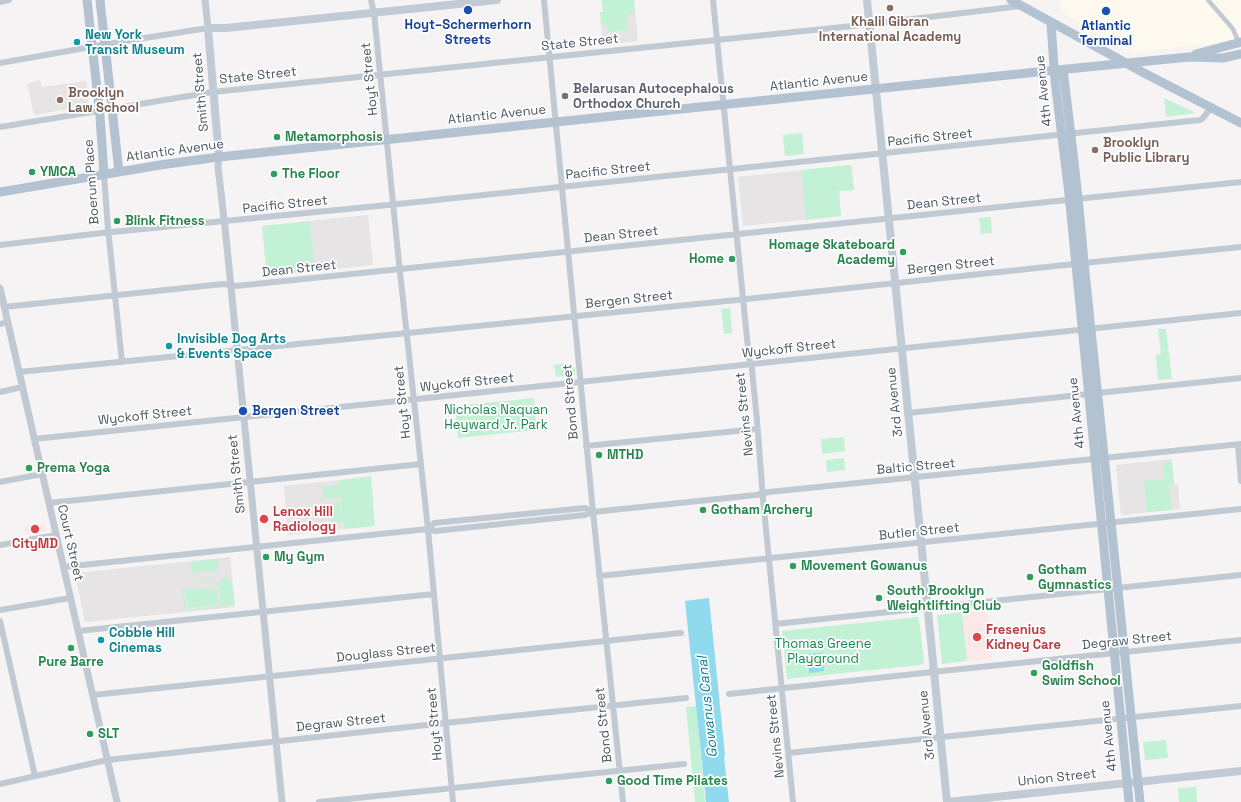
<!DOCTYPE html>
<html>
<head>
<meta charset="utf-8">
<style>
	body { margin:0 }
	canvas { display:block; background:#f5f3f3 }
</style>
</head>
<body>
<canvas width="1241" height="802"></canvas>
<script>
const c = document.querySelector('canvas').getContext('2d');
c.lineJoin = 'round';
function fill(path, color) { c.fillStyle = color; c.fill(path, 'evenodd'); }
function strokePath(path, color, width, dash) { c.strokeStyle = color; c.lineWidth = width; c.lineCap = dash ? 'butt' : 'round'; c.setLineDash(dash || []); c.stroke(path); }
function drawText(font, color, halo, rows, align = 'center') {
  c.font = font + ' "Space Grotesk",sans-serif'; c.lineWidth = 3.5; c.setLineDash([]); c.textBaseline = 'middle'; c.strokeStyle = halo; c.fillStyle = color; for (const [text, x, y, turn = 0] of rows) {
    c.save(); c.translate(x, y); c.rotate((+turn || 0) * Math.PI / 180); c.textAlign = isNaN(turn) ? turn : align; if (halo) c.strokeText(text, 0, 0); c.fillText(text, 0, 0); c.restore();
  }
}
fill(new Path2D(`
	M1062,0H1241V36L1220,43L1132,53L1067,16L1060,6Z`), '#fdf9ef');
fill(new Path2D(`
	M602,0H634L638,41L603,45L600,12H603Z
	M40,80L42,87L86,81L89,105L34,115L27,84Z
	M851,165L854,190L839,191L841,216L743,226L738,177Z
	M368,215L373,265L267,276L262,226Z
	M1172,459L1174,484H1178L1180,509L1121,515L1116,465Z
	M340,480L344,529L288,535L284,486Z
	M230,557L235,607L85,622L75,573Z`), '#e6e4e5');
fill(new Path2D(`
	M44,522L46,531L25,535L24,527Z
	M987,610L992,659L967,661L962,612Z`), '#fce8e6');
fill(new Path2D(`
	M602,0H634L635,13L628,14V30L608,32L607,25L601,26L600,12H603Z
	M1164,98L1196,113L1166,117Z
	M802,133L804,154L785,156L783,135Z
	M851,165L854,190L839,191L841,216L806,220L801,170Z
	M991,217L992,233L981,234L979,218Z
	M310,221L315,271L267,276L262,226Z
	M730,308L732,333L724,334L721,309Z
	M1158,329H1166L1172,379L1158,380L1156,355L1161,354Z
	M568,363L569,367H575V375L556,377L554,365Z
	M534,398L537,430L458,438L455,406Z
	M844,437L845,451L822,454L821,439Z
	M844,458L845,470L827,472L826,460Z
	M1172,461L1174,485H1169L1172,510L1147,512L1144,481L1165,479L1163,462Z
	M371,476L375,526L344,529L341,497L324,499L322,487L340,485V480Z
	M340,502L343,522L332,524L330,504Z
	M217,559L219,570L192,573L190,562Z
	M227,576L229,580H232L234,605L221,606L218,608L187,611L185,610L182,591L183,589L193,588L202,580H213L218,584ZM202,581L214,582L220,589V605L218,607L187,610L184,591L194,589Z
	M216,588L218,605L188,608L186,591Z
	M962,612L967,661L942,664L937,615Z
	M918,617L920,626L924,662L920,665L787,679L782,631Z
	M696,706L705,802H695L686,707Z
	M1166,740L1168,758L1145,760L1143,742Z
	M1196,787L1197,802H1179L1178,788Z`), '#c3f1d5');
fill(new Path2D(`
	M709,598L725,755L724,757L729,802H706L685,601Z
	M822,653L824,671L809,673L807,654Z`), '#90daee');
strokePath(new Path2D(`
	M1208,0L1233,29L1239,43`), '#c1cad2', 4.5);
strokePath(new Path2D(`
	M371,0L374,13L399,263L428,529L453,802
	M544,0L593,512L623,802
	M713,0L749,358L752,369L757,420L763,499L793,802
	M0,2L9,0
	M0,63L113,43L208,28
	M0,127L213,92L862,25L1021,6
	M104,174L108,229L122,362
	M0,245L102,233L398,204L1200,120L1203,118L1212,107
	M4,307L223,284L236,286L1241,182
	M0,324L8,322
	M19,372L737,300L1084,263L1241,247
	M0,392L22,387
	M908,413L1241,378
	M34,439L1241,313
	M1238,445L1241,481
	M586,446L757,429
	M0,482L42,474
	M49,503L421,464
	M428,529L434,523L585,508L593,512
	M0,545L56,535
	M63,567L428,529L435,531L585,515L593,512L756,495L769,492L1241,444
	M599,576L1241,509
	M0,610L70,598
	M0,621L35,776
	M775,624L1241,575
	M78,631L434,594
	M729,694L942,671L1241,640
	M93,695L681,633
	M788,753L1241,706
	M0,784L107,760L445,723L686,698
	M319,802L684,764`), '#c1cad2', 6);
strokePath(new Path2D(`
	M205,0L208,28
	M219,157L218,167L225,227L282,802
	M0,288L117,802`), '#c1cad2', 7);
strokePath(new Path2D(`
	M867,0L947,802
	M219,157L208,28H226L497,0
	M948,802L1241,771`), '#c1cbd6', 8);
strokePath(new Path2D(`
	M87,0L100,116L104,174
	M100,0L119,172
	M1011,0L1144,73L1241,123
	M1051,23L1055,81L1069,194L1129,802
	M1196,54L1241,42
	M1063,70C1071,134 1079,198 1084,263L1140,802
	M0,192L160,165L219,157L1047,71L1189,57L1223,58L1241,54`), '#b3c2d1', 9);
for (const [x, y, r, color] of [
	[890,8,4,"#8d6e63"],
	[468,10,5,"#1a4fb4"],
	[1106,11,5,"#1a4fb4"],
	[77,42,4,"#0f9aa8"],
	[565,96,4,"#6b7280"],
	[60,100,4,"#8d6e63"],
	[277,137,4,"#2e9e5b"],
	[1095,150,4,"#8d6e63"],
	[32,172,4,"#2e9e5b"],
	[274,174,4,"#2e9e5b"],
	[117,221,4,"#2e9e5b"],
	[903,252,4,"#2e9e5b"],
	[732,259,4,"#2e9e5b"],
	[169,346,4,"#0f9aa8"],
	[243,411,5,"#1a4fb4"],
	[599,455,4,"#2e9e5b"],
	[29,468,4,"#2e9e5b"],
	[703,510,4,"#2e9e5b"],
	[264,519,5,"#e0444e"],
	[35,529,5,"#e0444e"],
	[266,557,4,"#2e9e5b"],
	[793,566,4,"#2e9e5b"],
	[1030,577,4,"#2e9e5b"],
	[879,598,4,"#2e9e5b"],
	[977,637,5,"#e0444e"],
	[101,640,4,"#0f9aa8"],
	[71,648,4,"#2e9e5b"],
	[1034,673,4,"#2e9e5b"],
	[90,734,4,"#2e9e5b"],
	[609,781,4,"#2e9e5b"]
]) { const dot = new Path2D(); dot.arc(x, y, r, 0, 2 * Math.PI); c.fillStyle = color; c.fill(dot); strokePath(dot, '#fff', 1.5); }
drawText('bold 13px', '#785e54', '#fff', [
	["Khalil Gibran",890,22,"center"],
	["International Academy",890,37,"center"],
	["Brooklyn",68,93],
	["Law School",68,108],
	["Brooklyn",1103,143],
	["Public Library",1103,158]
], 'left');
drawText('bold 13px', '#164399', '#fff', [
	["Hoyt–Schermerhorn",468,25],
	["Streets",468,40],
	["Atlantic",1106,26],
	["Terminal",1106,41],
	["Bergen Street",252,411,"left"]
]);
drawText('bold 13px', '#0d838f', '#fff', [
	["New York",85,35],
	["Transit Museum",85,50],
	["Invisible Dog Arts",177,339],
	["& Events Space",177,354],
	["Cobble Hill",109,633],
	["Cinemas",109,648]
], 'left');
drawText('13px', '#4a5661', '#fff', [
	["State Street",580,43,-6],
	["State Street",258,76,-6],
	["Hoyt Street",370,79,-96],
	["Atlantic Avenue",819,82,-6],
	["4th Avenue",1044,91,-96],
	["Smith Street",201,92,-95],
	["Atlantic Avenue",497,115,-6],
	["Pacific Street",930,138,-6],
	["Atlantic Avenue",175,151,-8],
	["Pacific Street",608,171,-6],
	["Boerum Place",92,182,-94],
	["Dean Street",944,202,-6],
	["Pacific Street",285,205,-6],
	["Dean Street",621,235,-6],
	["Bergen Street",951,266,-6],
	["Dean Street",299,269,-6],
	["Bergen Street",629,300,-6],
	["Wyckoff Street",789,349,-6],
	["Wyckoff Street",467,383,-6],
	["Hoyt Street",403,402,-96],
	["Bond Street",571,402,-95],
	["3rd Avenue",895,402,-96],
	["4th Avenue",1077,413,-96],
	["Nevins Street",745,414,-96],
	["Wyckoff Street",145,416,-6],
	["Baltic Street",916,467,-5],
	["Smith Street",237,474,-96],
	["Butler Street",919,532,-6],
	["Court Street",70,543,77],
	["Degraw Street",1127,641,-6],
	["Douglass Street",386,653,-6],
	["Degraw Street",341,723,-6],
	["Hoyt Street",435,724,-95],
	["Bond Street",604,725,-96],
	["3rd Avenue",927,725,-96],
	["Nevins Street",776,736,-96],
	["4th Avenue",1109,736,-96],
	["Union Street",1057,778,-6]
]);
drawText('bold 13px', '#5b616d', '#fff', [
	["Belarusan Autocephalous",573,89],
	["Orthodox Church",573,104]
], 'left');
drawText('bold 13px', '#27864d', '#fff', [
	["Metamorphosis",285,137],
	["YMCA",40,172],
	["The Floor",282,174],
	["Blink Fitness",125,221],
	["Homage Skateboard",895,245,"right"],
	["Academy",895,260,"right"],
	["Home",724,259,"right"],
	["MTHD",607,455],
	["Prema Yoga",37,468],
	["Gotham Archery",711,510],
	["My Gym",274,557],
	["Movement Gowanus",801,566],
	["Gotham",1038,570],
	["Gymnastics",1038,585],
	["South Brooklyn",887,591],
	["Weightlifting Club",887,606],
	["Pure Barre",71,662,"center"],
	["Goldfish",1042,666],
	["Swim School",1042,681],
	["SLT",98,734],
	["Good Time Pilates",617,781]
], 'left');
drawText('13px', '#17864f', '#fff', [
	["Nicholas Naquan",496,410],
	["Heyward Jr. Park",496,425],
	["Thomas Greene",823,644],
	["Playground",823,659]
]);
drawText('bold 13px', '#be3a42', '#fff', [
	["Lenox Hill",273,512],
	["Radiology",273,527],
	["CityMD",35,544,"center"],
	["Fresenius",986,630],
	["Kidney Care",986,645]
], 'left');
drawText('italic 14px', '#0c7c9b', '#fff', [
	["Gowanus Canal",708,707,-96]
]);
</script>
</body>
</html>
